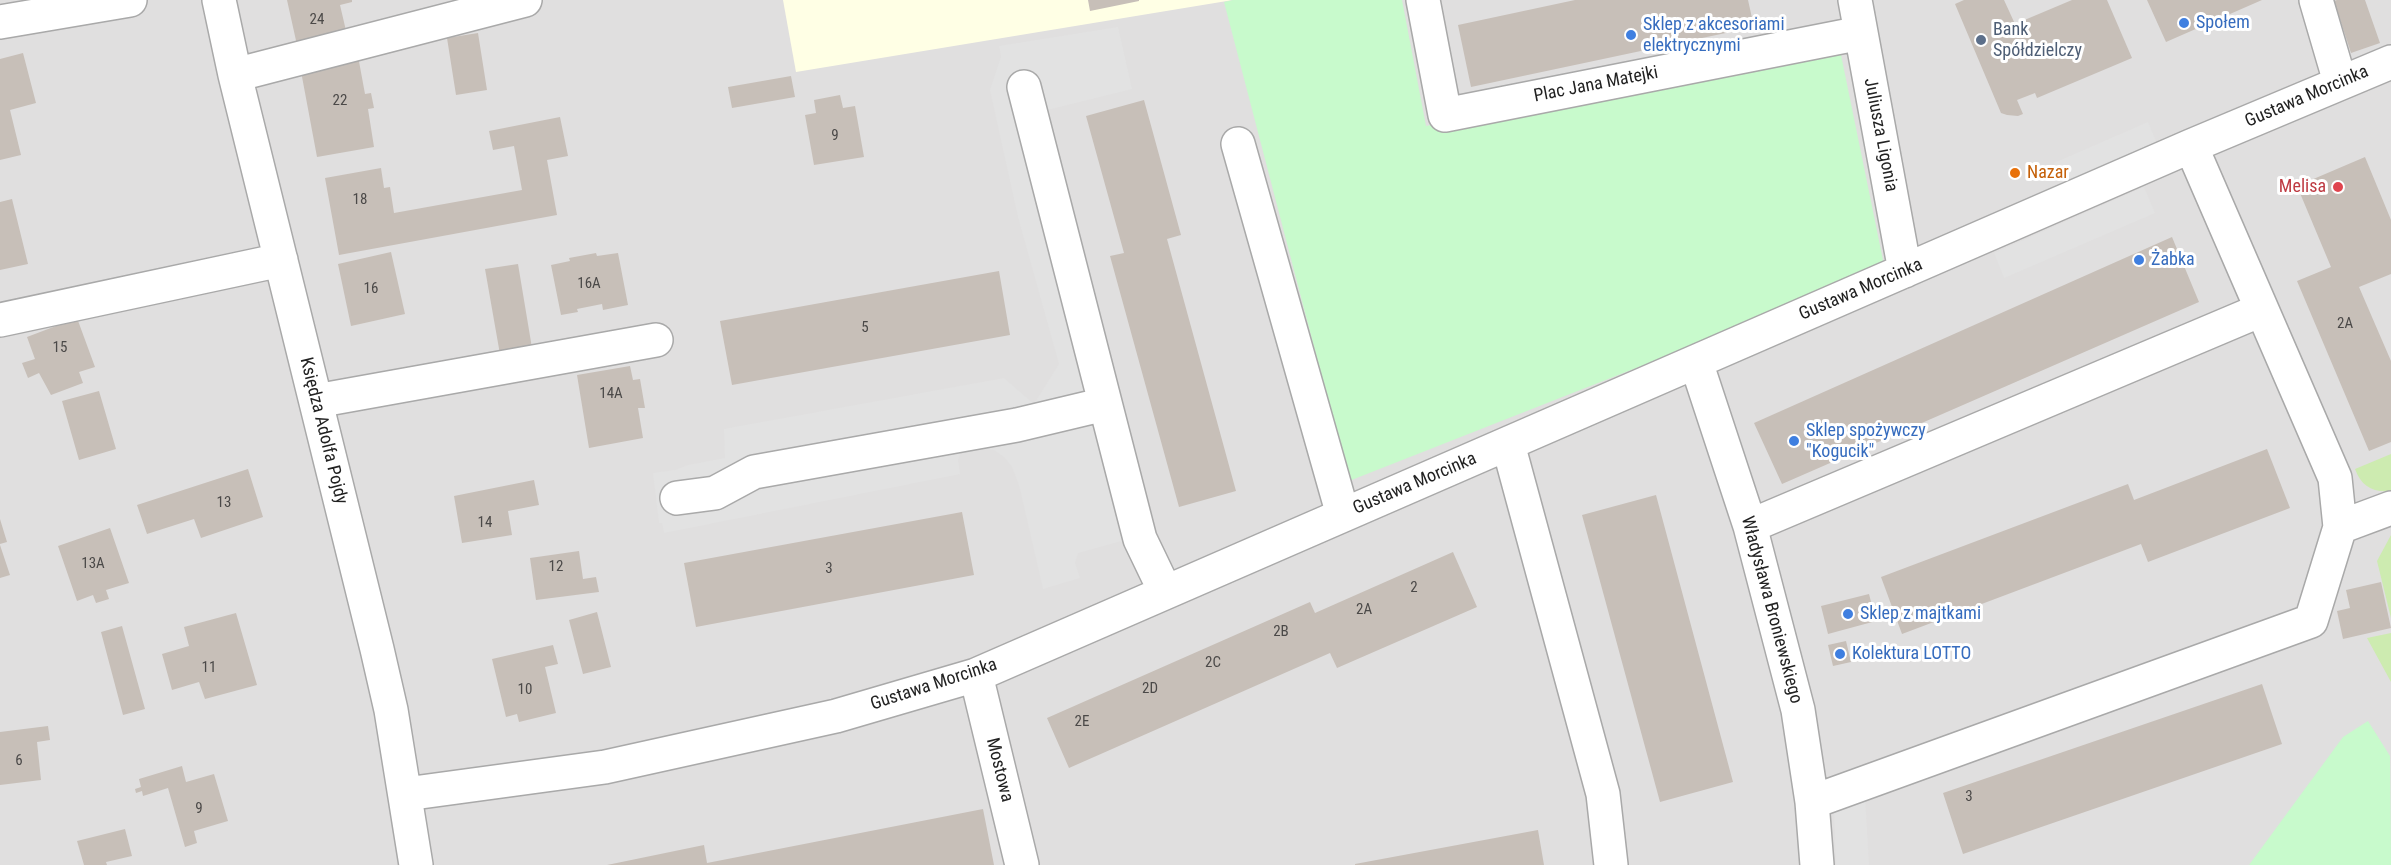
<!DOCTYPE html>
<html>
<head>
<meta charset="utf-8">
<style>
	body { margin:0 }
	canvas { display:block; background:#f2efe9 }
</style>
</head>
<body>
<canvas width="2391" height="865"></canvas>
<script>
const c = document.querySelector('canvas').getContext('2d');
c.lineJoin = 'round';
function fill(path, color) { c.fillStyle = color; c.fill(path, 'evenodd'); }
function strokePath(path, color, width, dash) { c.strokeStyle = color; c.lineWidth = width; c.lineCap = dash ? 'butt' : 'round'; c.setLineDash(dash || []); c.stroke(path); }
function drawText(font, color, halo, rows, align = 'center') {
  c.font = font + ' "Roboto Condensed",sans-serif'; c.lineWidth = 6; c.setLineDash([]); c.textBaseline = 'middle'; c.strokeStyle = halo; c.fillStyle = color; for (const [text, x, y, turn = 0] of rows) {
    c.save(); c.translate(x, y); c.rotate((+turn || 0) * Math.PI / 180); c.textAlign = isNaN(turn) ? turn : align; if (halo) c.strokeText(text, 0, 0); c.fillText(text, 0, 0); c.restore();
  }
}
fill(new Path2D(`
	M0,0H2391V865H0Z`), '#e0dfdf');
fill(new Path2D(`
	M783,0H1233L796,72Z`), '#ffffe5');
fill(new Path2D(`
	M2391,454V491C2373,493 2361,486 2355,469Z
	M2391,535V618L2377,561Z
	M2391,633V682L2367,638Z`), '#cdebb0');
fill(new Path2D(`
	M1233,0H1402L1426,126L1840,50L1885,270L1349,481L1224,2Z
	M2368,721L2390,756L2391,865H2249L2343,737Z`), '#c8facc');
fill(new Path2D(`
	M1118,27L1132,89L1043,111L1150,533L1078,553L1075,563L1080,578L1043,589L1019,485L1012,467L1004,457L994,450L985,449L961,453L958,460L960,474L664,533L662,523H659L653,473L675,470L688,465L725,458L724,429L1004,378L1034,404L1059,364L1018,217L990,90L1001,57L999,46Z
	M2148,122L2158,146L2064,188L2054,163Z
	M2144,187L2155,213L2004,278L1994,253Z
	M1865,796L1869,865H1836L1834,808Z`), '#e2e2e2');
fill(new Path2D(`
	M287,0H352V2L340,5L347,35L297,45Z
	M1088,0H1139V1L1090,11Z
	M1575,0H1748L1754,27L1471,87L1458,25Z
	M1964,0H2004L2015,24L2072,0H2107L2132,58L2037,98L2035,93L2017,100L2023,114L2018,116L2007,115L2001,113L1955,4Z
	M2147,0H2262L2166,42Z
	M2337,0H2365L2380,43L2351,53L2334,1Z
	M478,33L487,90L456,95L447,38Z
	M23,53L36,103L10,110L21,155L0,160V59Z
	M358,56L365,94L371,93L374,108L368,109L374,147L317,157L300,66Z
	M791,76L795,97L732,108L728,87Z
	M840,95L843,108L855,106L864,157L814,165L805,115L816,113L814,100Z
	M1144,100L1181,235L1167,239L1236,491L1179,507L1110,256L1124,253L1086,116Z
	M560,117L568,156L547,160L557,215L339,255L325,178L381,168L384,188L390,187L394,213L522,190L514,146L493,150L489,131Z
	M2365,157L2391,220V274L2359,287L2391,361V442L2369,451L2297,281L2331,267L2297,186Z
	M12,199L28,264L0,270V202Z
	M2172,237L2199,302L1782,484L1754,423Z
	M391,252L405,314L351,326L338,264Z
	M596,253L597,256L618,253L628,305L603,310L602,304L577,309L578,312L561,315L551,265L570,261L569,258Z
	M518,264L533,354L501,360L485,269Z
	M999,271L1010,335L732,385L720,321Z
	M77,318L95,367L79,372L83,383L51,395L39,373L28,378L22,363L35,359L27,337Z
	M630,366L633,380L640,379L645,408H638L643,438L589,448L577,375Z
	M99,391L116,449L79,460L62,401Z
	M2267,449L2290,508L2148,562L2141,544L1902,634L1881,577L2128,484L2134,500Z
	M248,469L263,517L201,538L194,519L147,534L137,505Z
	M534,480L539,505L508,511L512,535L462,543L454,496Z
	M1656,495L1733,782L1660,802L1582,515Z
	M962,512L974,575L696,627L684,563Z
	M0,519L7,542L0,544Z
	M110,528L129,583L106,590L109,599L96,603L93,595L77,601L58,546Z
	M0,545L10,575L0,578Z
	M579,551L583,579L596,577L599,592L536,600L530,558Z
	M1453,552L1477,607L1337,668L1330,653L1069,768L1047,718L1310,602L1315,613Z
	M2381,582L2391,628L2343,639L2337,611L2350,608L2346,590Z
	M1869,594L1876,621L1828,634L1821,606Z
	M597,612L611,667L583,674L569,620Z
	M236,613L257,685L205,699L199,682L172,690L162,654L189,646L184,627Z
	M122,626L145,709L123,715L101,632Z
	M1846,641L1851,662L1833,666L1828,645Z
	M553,645L558,664L545,667L556,713L519,722L517,714L506,717L492,659Z
	M2262,684L2282,744L1963,854L1943,793Z
	M48,726L50,740L37,742L41,780L0,785V732Z
	M182,766L186,782L214,774L228,821L194,831L197,843L185,847L168,788L143,796L142,791L136,793L135,789L141,787L139,779Z
	M983,809L994,865H607L704,845L707,863Z
	M125,829L132,856L106,862L107,865H84L77,841Z
	M1538,830L1544,865H1355V864Z`), '#c7bfb8');
const minor = new Path2D(`
	M219,0L235,75L377,649L391,710L416,865
	M1423,0L1445,115L1861,33
	M1855,0L1905,271
	M2316,0L2340,82
	M0,22L130,0
	M235,75L525,0
	M1024,87L1140,539L1165,591
	M1238,144L1343,515
	M0,320L281,260
	M1696,362L1750,526L1798,710L1812,802L1817,865
	M316,401L656,340
	M1508,444L1603,794L1611,865
	M677,498L715,493L754,472L1017,425L1105,404
	M1750,526L2261,310
	M2340,527L2391,508
	M976,675L1022,865
	M406,794L605,767L836,716L976,675L2191,146L2391,62
	M1812,802L2311,621L2340,527L2335,478L2191,146`);
strokePath(minor, '#a9a9a9', 36);
strokePath(minor, '#fff', 33);
for (const [x, y, r, color] of [
	[2184,23,6,"#3f7fe0"],
	[1631,35,6,"#3f7fe0"],
	[1981,40,6,"#5c6f8a"],
	[2015,173,6,"#e8710a"],
	[2338,187,6,"#e0444e"],
	[2139,260,6,"#3f7fe0"],
	[1794,441,6,"#3f7fe0"],
	[1848,614,6,"#3f7fe0"],
	[1840,654,6,"#3f7fe0"]
]) { const dot = new Path2D(); dot.arc(x, y, r, 0, 2 * Math.PI); c.fillStyle = color; c.fill(dot); strokePath(dot, '#fff', 2); }
drawText('15px', '#4b4948', null, [
	["24",317,20],
	["22",340,101],
	["9",835,136],
	["18",360,200],
	["16A",589,284],
	["16",371,289],
	["2A",2345,324],
	["5",865,328],
	["15",60,348],
	["14A",611,394],
	["13",224,503],
	["14",485,523],
	["13A",93,564],
	["12",556,567],
	["3",829,569],
	["2",1414,588],
	["2A",1364,610],
	["2B",1281,632],
	["2C",1213,663],
	["11",209,668],
	["2D",1150,689],
	["10",525,690],
	["2E",1082,722],
	["6",19,761],
	["3",1969,797],
	["9",199,809]
]);
drawText('18px', '#366cbe', '#fff', [
	["Społem",2196,23],
	["Sklep z akcesoriami",1643,25],
	["elektrycznymi",1643,46],
	["Żabka",2151,260],
	["Sklep spożywczy",1806,431],
	["\"Kogucik\"",1806,452],
	["Sklep z majtkami",1860,614],
	["Kolektura LOTTO",1852,654]
], 'left');
drawText('18px', '#4e5e75', '#fff', [
	["Bank",1993,30],
	["Spółdzielczy",1993,51]
], 'left');
drawText('18px', '#222', '#fff', [
	["Plac Jana Matejki",1596,85,-11],
	["Gustawa Morcinka",2307,97,-23],
	["Juliusza Ligonia",1880,135,79],
	["Gustawa Morcinka",1861,290,-23],
	["Księdza Adolfa Pojdy",323,431,76],
	["Gustawa Morcinka",1415,484,-23],
	["Władysława Broniewskiego",1771,610,75],
	["Gustawa Morcinka",934,685,-18],
	["Mostowa",999,770,76]
]);
drawText('18px', '#c56008', '#fff', [
	["Nazar",2027,173]
], 'left');
drawText('18px', '#be3a42', '#fff', [
	["Melisa",2326,187]
], 'right');
</script>
</body>
</html>
